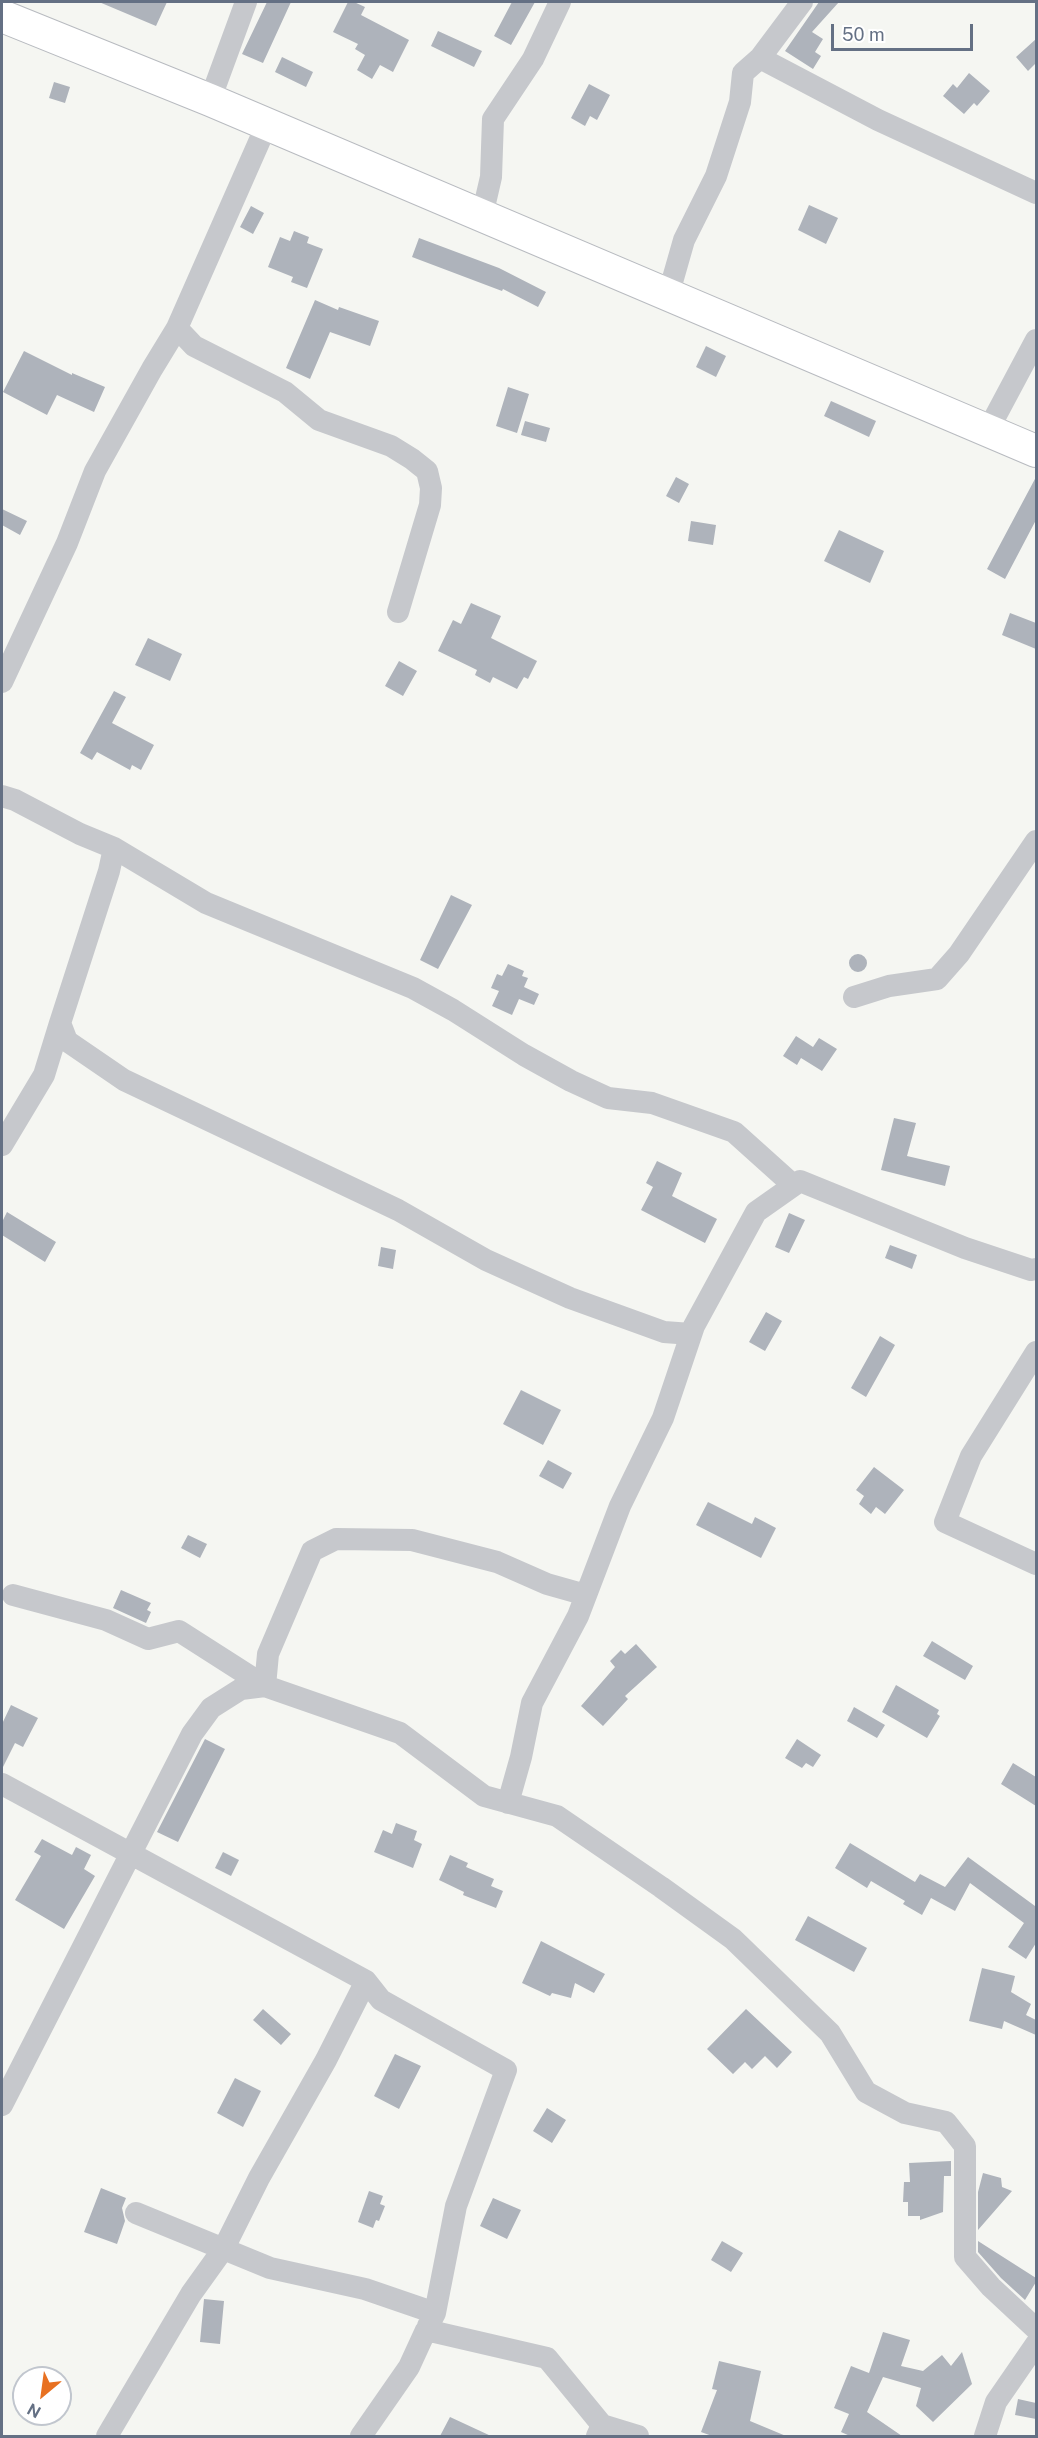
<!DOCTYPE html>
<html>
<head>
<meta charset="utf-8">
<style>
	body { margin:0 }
	#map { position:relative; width:1038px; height:2438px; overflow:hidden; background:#f5f6f2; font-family:"Public Sans",sans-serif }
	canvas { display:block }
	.frame { position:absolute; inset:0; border:3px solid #647084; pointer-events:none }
	.north { position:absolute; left:12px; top:2366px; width:60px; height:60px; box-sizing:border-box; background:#fff; border:2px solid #c1c6ce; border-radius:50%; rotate:209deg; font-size:16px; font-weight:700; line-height:24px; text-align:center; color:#647084 }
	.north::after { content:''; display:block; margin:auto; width:21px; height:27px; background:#e87121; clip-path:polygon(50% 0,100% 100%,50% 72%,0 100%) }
	.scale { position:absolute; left:831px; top:24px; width:142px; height:27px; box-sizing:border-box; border:3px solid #647084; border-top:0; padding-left:8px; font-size:18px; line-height:21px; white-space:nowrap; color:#647084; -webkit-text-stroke:4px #fff; paint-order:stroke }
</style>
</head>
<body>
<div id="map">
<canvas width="1038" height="2438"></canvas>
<div class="frame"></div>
<div class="north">N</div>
<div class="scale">50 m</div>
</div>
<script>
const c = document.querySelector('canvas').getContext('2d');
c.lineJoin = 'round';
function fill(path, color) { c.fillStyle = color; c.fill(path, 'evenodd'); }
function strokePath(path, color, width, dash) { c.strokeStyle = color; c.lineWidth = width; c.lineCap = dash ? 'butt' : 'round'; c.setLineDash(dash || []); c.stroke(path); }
fill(new Path2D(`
	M99,2H167L156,26Z
	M267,2H291L263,63L242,54Z
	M348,2H354L365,7L361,15L409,40L393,72L380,65L372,79L357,70L365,55L355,49L358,44L333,32Z
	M512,2H535L511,45L494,36Z
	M819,2H839L812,32L823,39L815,52L821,56L813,69L785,51Z
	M438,31L482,51L474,67L431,46Z
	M1036,39V63L1028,71L1016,57Z
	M282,57L313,72L306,87L275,72Z
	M969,73L990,91L977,106L974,103L964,114L943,96L953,84L957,88Z
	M54,82L70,87L65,103L49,98Z
	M589,84L610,95L597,120L590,116L585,126L571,118Z
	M809,205L838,218L826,244L798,230Z
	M251,206L264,213L253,234L240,227Z
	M294,231L309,237L307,243L323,249L307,288L291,282L293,277L268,267L280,237L290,241Z
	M419,238L499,268L546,292L538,307L503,289L502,291L412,257Z
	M315,300L338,310L339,307L379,321L370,346L330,332L310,379L286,368Z
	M706,346L726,356L716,377L696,367Z
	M24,351L72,375V373L105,387L94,412L57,395L47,415L3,392Z
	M508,387L529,394L517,433L496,426Z
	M831,401L876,421L869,437L824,416Z
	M525,421L550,428L546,442L521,435Z
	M676,477L689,484L679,503L666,496Z
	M1036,477V520L1005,579L987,569Z
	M2,509L27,521L20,535L2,525Z
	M691,521L716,525L713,545L688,541Z
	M839,530L884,551L870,583L824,561Z
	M471,603L501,616L491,638L537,661L528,679L524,677L517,689L493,677L490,683L475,675L477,670L438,651L453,620L461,624Z
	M1010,613L1036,623V649L1002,635Z
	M148,638L182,654L170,681L135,665Z
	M399,661L417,671L403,696L385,686Z
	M114,691L126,697L112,723L154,745L141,770L132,765L130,770L97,752L92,760L80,753Z
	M451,895L472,905L438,969L420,960Z
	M849 963a9 9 0 1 1 18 0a9 9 0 1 1-18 0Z
	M508,964L524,971L522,976L528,978L524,987L539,994L534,1005L519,999L512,1015L492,1006L499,991L491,988L497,974L502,976Z
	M796,1036L813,1047L819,1038L837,1049L822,1071L801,1058L797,1065L783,1056Z
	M894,1118L916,1123L907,1156L950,1166L945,1186L881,1170Z
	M657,1161L682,1173L672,1196L717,1219L705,1243L641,1210L653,1187L646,1183Z
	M7,1212L56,1242L45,1262L2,1235V1222Z
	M789,1213L805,1220L789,1253L775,1247Z
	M890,1245L917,1255L912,1269L885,1258Z
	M381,1247L396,1250L393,1269L378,1266Z
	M766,1312L782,1321L765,1351L749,1342Z
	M880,1336L895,1345L866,1397L851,1388Z
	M521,1390L561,1410L543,1445L503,1424Z
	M548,1460L572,1473L563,1489L539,1476Z
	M874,1467L904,1490L885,1514L876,1507L871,1514L859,1504L864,1496L856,1490Z
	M708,1502L752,1524L755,1517L776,1528L761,1558L696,1525Z
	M188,1535L207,1544L200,1558L181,1548Z
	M121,1590L151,1603L147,1610L151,1612L146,1623L113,1608Z
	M932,1641L973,1666L965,1680L923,1656Z
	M636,1644L657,1667L625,1696L628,1699L603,1726L581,1706L615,1667L610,1661L621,1650L625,1654Z
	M896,1685L939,1710L937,1714L940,1716L927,1738L882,1712Z
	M11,1705L38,1718L23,1747L15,1743L2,1769V1724Z
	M854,1707L885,1725L877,1738L847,1721Z
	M205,1739L225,1749L178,1842L157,1832Z
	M797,1739L821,1755L813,1767L806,1763L802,1768L785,1758Z
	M1013,1763L1036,1777V1806L1001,1784Z
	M396,1823L417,1831L414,1840L422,1844L413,1868L374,1852L383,1830L392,1834Z
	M42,1839L72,1855L76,1847L91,1855L84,1869L95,1876L64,1929L15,1900L41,1856L34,1852Z
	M850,1843L915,1882L920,1874L945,1887L968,1857L1035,1906L1036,1905V1943L1026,1959L1008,1947L1024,1923L970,1883L955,1911L931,1898L922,1915L903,1904L905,1901L871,1881L867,1888L835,1868Z
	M223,1852L239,1860L231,1876L215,1868Z
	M450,1855L468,1863L466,1867L494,1879L491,1886L503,1891L496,1908L463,1895L464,1892L439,1880Z
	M808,1916L867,1948L854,1972L795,1940Z
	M541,1941L605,1974L594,1993L575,1983L571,1998L552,1993L550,1996L522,1983Z
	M982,1968L1015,1976L1011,1992L1031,2004L1026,2015L1036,2020V2035L1004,2021L1002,2029L969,2021Z
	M263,2009L291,2034L281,2045L253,2020Z
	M746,2009L792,2052L777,2068L765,2056L752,2069L745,2062L733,2074L707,2049Z
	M395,2054L421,2066L399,2109L374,2096Z
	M235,2078L261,2091L243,2127L217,2113Z
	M547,2108L566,2120L552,2143L533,2131Z
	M951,2161V2176H944L943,2212L920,2220V2216H908V2202H903L904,2182H910L909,2163Z
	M983,2173L1001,2178L1002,2187L1012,2191L978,2230V2192Z
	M101,2188L126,2198L122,2208L125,2221L117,2244L84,2232Z
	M369,2191L383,2196L380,2204L385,2206L379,2221L376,2220L373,2228L358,2222Z
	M493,2198L521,2210L507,2239L480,2226Z
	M722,2241L743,2253L731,2272L711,2260Z
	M978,2241L1036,2278V2282L1025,2300L1001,2278L978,2252Z
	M204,2299L224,2301L220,2344L200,2342Z
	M883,2332L910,2340L901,2366L923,2371L942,2355L951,2366L962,2352L972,2384L933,2422L916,2406L921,2388L883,2377L867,2412L902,2436H850L841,2432L849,2414L834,2408L851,2366L869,2373Z
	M719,2361L761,2371L750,2421L786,2436H712L701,2432L717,2390L712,2389Z
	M1018,2399L1036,2403V2419L1015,2415Z
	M450,2417L491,2436H440Z`), '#aeb3bb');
const secondary = new Path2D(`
	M2,16L210,100L1036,451`);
strokePath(secondary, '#b8bbc0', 34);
strokePath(new Path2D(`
	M760,58L802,2
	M210,100L246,2
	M267,124L177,328L194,346L285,392L319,420L391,446L412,459L427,471L431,488L430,505L398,612
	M482,216L491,177L493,119L533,59L560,2
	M668,296L684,240L716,176L740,102L743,73L760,58L878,120L1036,193
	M987,432L1036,340
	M2,682L67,543L95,471L152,369L177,328
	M2,796L15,800L80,834L114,848L206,903L413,988L453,1010L524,1055L571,1081L608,1098L652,1103L734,1132L793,1185
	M114,848L109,871L60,1023L67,1041L124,1080L398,1210L486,1260L570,1298L664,1332L691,1334
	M854,997L889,986L937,979L959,954L1036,841
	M2,1145L44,1075L60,1023
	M1036,1352L971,1456L945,1522L1036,1564
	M13,1595L106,1620L148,1639L179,1631L265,1686L400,1733L484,1796L557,1816L661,1887L733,1939L830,2033L866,2092L905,2113L946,2122L965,2146V2257L991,2287L1036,2329
	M2,1784L366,1981L381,2000L506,2070L456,2206L435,2313
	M508,1803L521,1757L532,1703L578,1616L620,1506L663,1418L694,1326L756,1212L800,1181L965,1248L1031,1270L1036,1269
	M2,2105L192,1734L211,1708L241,1689L265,1686L268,1654L312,1551L336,1539L412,1540L497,1562L547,1584L586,1595
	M136,2213L270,2268L365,2289L435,2313L428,2326
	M107,2436L191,2294L224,2248L259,2178L326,2060L366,1981
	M361,2436L409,2367L426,2330L547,2358L602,2425
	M597,2436L602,2425L638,2436
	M985,2436L996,2402L1036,2344`), '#c6c8cc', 22);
strokePath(secondary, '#fff', 32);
</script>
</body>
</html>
